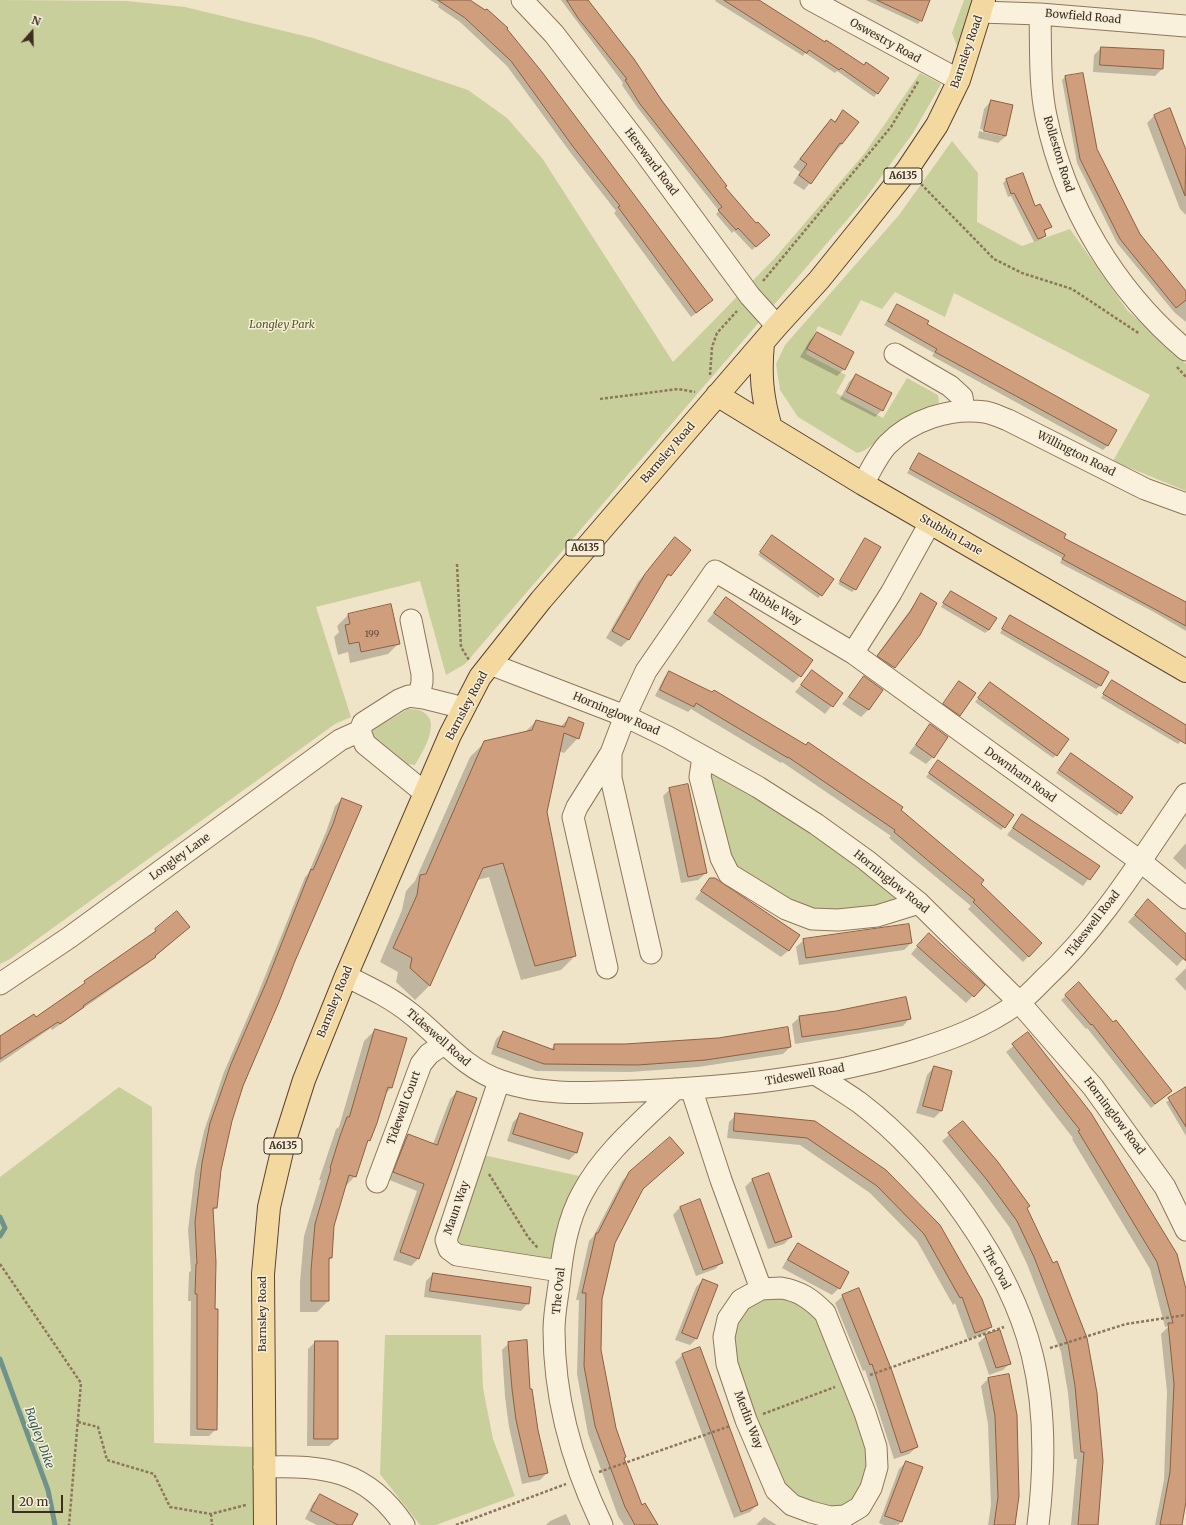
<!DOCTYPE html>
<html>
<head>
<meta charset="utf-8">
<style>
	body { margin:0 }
	#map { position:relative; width:1186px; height:1525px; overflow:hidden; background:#f0e4c8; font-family:Merriweather,serif }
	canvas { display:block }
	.north { position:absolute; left:12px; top:12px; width:40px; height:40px; -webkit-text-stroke:3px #f7eed8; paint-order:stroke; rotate:20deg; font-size:11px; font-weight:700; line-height:16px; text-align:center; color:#3d2e20 }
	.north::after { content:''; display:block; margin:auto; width:14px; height:18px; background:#3d2e20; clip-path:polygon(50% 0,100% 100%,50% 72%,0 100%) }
	.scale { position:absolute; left:12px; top:1495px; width:51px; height:18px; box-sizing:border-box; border:2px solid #3d2e20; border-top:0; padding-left:5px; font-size:12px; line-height:14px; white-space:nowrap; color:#3d2e20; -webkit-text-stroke:3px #f7eed8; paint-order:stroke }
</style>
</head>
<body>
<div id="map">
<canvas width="1186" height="1525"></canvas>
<div class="north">N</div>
<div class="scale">20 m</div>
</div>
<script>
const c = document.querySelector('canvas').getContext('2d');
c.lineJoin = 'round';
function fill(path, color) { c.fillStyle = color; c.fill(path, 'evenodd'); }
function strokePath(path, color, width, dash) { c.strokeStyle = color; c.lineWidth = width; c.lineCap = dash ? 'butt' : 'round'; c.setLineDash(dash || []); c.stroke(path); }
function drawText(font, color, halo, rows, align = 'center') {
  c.font = font + ' Merriweather,serif'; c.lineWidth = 3; c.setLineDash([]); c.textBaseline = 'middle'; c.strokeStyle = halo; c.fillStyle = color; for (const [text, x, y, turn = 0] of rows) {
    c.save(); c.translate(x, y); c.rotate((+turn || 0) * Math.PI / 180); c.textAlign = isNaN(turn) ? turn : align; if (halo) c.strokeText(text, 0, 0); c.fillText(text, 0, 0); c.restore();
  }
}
fill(new Path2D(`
	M0,0L127,1L185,7L313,38L468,90L507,118L542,158L673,362L774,259L864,154L920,73L941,84L913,133L865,199L465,664L446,675L420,581L316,607L351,717L335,724L10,959L0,964Z
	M964,0H973L957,46L952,33Z
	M952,141L978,173L977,222L1022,246L1070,229L1127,310L1186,364V491L1113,461L1150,395L954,293L945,317L895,292L882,309L861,300L841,336L818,326L806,354L846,375L836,393L883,418L907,378L938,395L939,403C920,410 902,419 886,431C876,439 871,450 857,453L798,417L780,390L776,364L785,345L899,215Z
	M408,709C412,709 419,709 423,712C442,722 422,753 415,765L404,764L370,736L373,730Z
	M706,770L781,811L853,862L903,902L857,913L791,907L729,861Z
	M119,1087L152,1107L154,1443L254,1447V1525H0V1177Z
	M483,1155L584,1177L566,1215L550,1262L465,1250L459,1241L457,1227Z
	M771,1297C783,1299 798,1301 808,1309C823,1321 870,1446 869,1467C869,1475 857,1494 853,1503L839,1510L803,1503L787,1490L763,1438L735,1361V1331L743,1307Z
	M385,1335H481L483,1388L493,1439L515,1496L436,1525H420L380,1474Z`), '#c9cf9b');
fill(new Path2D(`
	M430,0H467L506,29L707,305L691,317L614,213L616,211L570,152L507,66L460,22L438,7L439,5Z
	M561,0H588L726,186L724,187L756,225L768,235L752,250L734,231L732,233L716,214L719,211L637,107L622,85L623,83Z
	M716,0H756L863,66L888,79L874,97L837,71L835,73L805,53L803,56L715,1Z
	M866,0H921V20L918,24Z
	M1101,48L1162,69L1155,76L1093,72L1094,55Z
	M1065,77L1096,150L1139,235L1186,292V322L1174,312L1117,243L1077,163L1062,80Z
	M991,101L1012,106L1006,136L998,143L978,138L979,131L1002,136V134L980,129L984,109Z
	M1169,110L1186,153V215L1180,209L1147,123L1154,116Z
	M843,112L842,144L804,190L793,183L800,172L793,167L824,127L831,120L834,122Z
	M1022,174L1035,208L1050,227L1044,232L1045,236L1042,239L1034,242L1011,196L1008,197L1003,183L1006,180Z
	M897,305L926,324L1116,430L1107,446L1103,450L932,356L934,353L884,325Z
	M817,333L844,369L837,376L800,357L810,340Z
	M856,375L882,410L875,417L840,399L849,382Z
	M919,454L1062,538L1186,605V631L1152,611L1060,563L1062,558L907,473Z
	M675,538L670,575L662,582L628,640L621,647L606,638L638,582Z
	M866,539L855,589L852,592L838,584Z
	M769,540L821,595L818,598L758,555Z
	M951,592L989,630L985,633L941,607Z
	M921,595L919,634L888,673L872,662Z
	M726,598L800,676L793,683L707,621Z
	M348,615L399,643L388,654L350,663L348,652L338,655L334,637L339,632L337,626Z
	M1010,617L1107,673L1100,686L1096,689L1000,633Z
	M669,672L805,745L808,743L899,811L980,884L1041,943L1023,962L968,909L971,906L889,838L891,836L782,762L781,763L691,709L688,712L655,696L664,678Z
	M812,672L842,693L825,714L795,692Z
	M864,677L868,710L861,717L842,704Z
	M1112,681L1186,726V732L1181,741L1178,744L1101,698Z
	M956,686L959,715L956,718L941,707Z
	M987,687L1056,755L1053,758L975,702Z
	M569,718L578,738L564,753L559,751L546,812L575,956L561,970L521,980L489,877L477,880L429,986L415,1000L396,982L398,972L380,962L402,910L406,891L415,881L470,757L485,742L524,733L536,721L560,727Z
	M930,725L933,757L926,764L909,753Z
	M1068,757L1131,797L1117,816L1056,773Z
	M935,765L1004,827L1001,830L926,777Z
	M670,789L706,873L698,880L681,883L663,796Z
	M342,799L294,960L242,1086L231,1120L220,1169L216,1208L212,1211L216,1429L209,1436H190L191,1301H188L189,1272L191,1271L188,1230L195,1171L204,1131L224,1072L259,991L305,877L308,874L326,832L335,806Z
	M1022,815L1098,866L1083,886L1007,835Z
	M1186,843V870L1173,858Z
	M710,879L789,950L781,957L695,899Z
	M1141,908L1186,935V956L1177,966L1128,922Z
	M189,927L147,964L52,1030L51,1028L0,1063V1037L36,1019L149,937L156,930Z
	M804,940L911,943L904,950L799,965L796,947Z
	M922,941L983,985L966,1003L911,954Z
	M1186,968V991L1175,979Z
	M1079,984L1166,1095L1151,1108L1087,1028L1086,1029L1061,1000Z
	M800,1017L910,1018L903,1026L795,1044L792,1024Z
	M375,1030L391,1088L385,1094L355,1176L345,1187L333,1225L331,1258L328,1260V1301L317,1312H300V1282L304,1236L321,1180H319L336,1129L339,1127L364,1041Z
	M503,1032L550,1050L555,1045L790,1047L783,1054L698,1067L630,1072L536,1071L491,1054L496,1039Z
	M1028,1034L1186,1293V1318L1181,1323L1165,1327L1150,1269L1072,1139L1073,1138L1006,1052Z
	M934,1067L941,1111L934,1118L916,1113L927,1075Z
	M1186,1091V1136L1166,1102Z
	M457,1092L475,1098L418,1259L411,1266L393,1260L417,1191L387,1179L401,1142L408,1135L433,1144L450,1099Z
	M520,1115L582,1134L576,1153L569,1160L507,1141L513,1122Z
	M736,1115L815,1122L885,1171L991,1327L984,1334L968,1339L955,1303L953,1305L917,1241L870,1193L800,1145L727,1138L729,1122Z
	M963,1122L1026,1208L1053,1264L1057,1263L1097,1525H1071L1077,1459H1074L1068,1393L1061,1352L1027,1264L1010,1228L980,1187L942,1141Z
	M683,1153L641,1190L614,1242L601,1298L600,1350L615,1428L623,1459L641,1506L657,1525H624L618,1516L588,1434L577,1374L579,1300H576L589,1241L593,1237L622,1181L630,1173Z
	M752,1180L791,1237L784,1244L768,1249L745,1187Z
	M680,1207L722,1262L715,1269L696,1276L673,1215Z
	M798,1245L839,1288L832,1295L782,1268L791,1252Z
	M433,1274L528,1303L521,1311L424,1297L426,1281Z
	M703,1280L697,1338L690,1345L675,1340L696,1287Z
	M843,1296L917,1447L909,1454L894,1459L865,1370L863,1371L835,1303Z
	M1169,1326H1186V1496L1181,1525H1155L1164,1480L1167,1392L1161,1334Z
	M986,1336L1010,1363L1003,1370L989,1375L978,1343Z
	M315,1342H337V1439L329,1446H307L308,1349Z
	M509,1343L529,1390L547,1473L540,1480L522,1484L509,1427L505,1397L502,1350Z
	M699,1349L757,1505L750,1512L734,1518L675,1362L682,1355Z
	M1008,1375L1014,1525H988L991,1505L988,1424L981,1386L988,1379Z
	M906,1462L901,1522L898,1525H884L879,1523L899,1469Z
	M320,1496L351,1525H317L305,1519L313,1503Z
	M566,1514L571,1525H546L550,1521Z
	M764,1517L777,1525H756Z`), '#0003');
strokePath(new Path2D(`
	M0,1217L5,1228L0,1236
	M0,1359L48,1490L55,1525`), '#6f938a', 5);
const building = new Path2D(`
	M438,0H470L485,10L487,9L508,28L507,29L542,72L713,300L696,313L618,207L620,206L574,148L511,61L465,18Z
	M567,0H588L634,59L662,101L727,186L725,187L756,223L758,222L770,235L756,247L738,228L736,230L718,210L722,207L640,104L625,80L627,79L578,18Z
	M724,0H759L825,42L826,40L864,65L866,62L889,78L878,94L841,68L839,70L809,50L807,53Z
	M877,0H930L922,21Z
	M1101,47L1164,50L1163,69L1100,65Z
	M1083,73L1097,149L1140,234L1186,291V300L1176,308L1120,239L1080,159L1065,76Z
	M991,100L1013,105L1006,136L984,131Z
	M1170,108L1186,150L1185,196L1154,115Z
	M843,110L859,122L842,144L840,143L811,184L799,175L807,164L800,159L831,119L835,122Z
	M1023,173L1035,206L1040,204L1052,227L1044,230L1046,236L1038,239L1014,193L1011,194L1006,179Z
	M897,304L929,321L927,324L1117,430L1108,446L935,352L937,349L888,321Z
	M817,332L854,352L845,370L807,349Z
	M856,374L892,393L883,411L847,392Z
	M919,453L1066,534L1064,538L1186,602V626L1062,559L1065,555L910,469Z
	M772,535L834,579L822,596L760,552Z
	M675,537L691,550L671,576L668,574L629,640L612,631L645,574Z
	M865,538L881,547L856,590L840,581Z
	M951,591L997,618L989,630L943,603Z
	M921,593L937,603L920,635L895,668L877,656L910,612Z
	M726,597L813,660L801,677L714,613Z
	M391,604L400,644L361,652L359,642L349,644L345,625L350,624L348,614Z
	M1010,615L1109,672L1101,686L1002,629Z
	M812,670L843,693L833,707L801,685Z
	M669,671L712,692L714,690L806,745L808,742L903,807L901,810L984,880L981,884L1042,943L1029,957L973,902L975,900L894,832L895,830L788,757V758L696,703L694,707L660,690Z
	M864,676L883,690L869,710L849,697Z
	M1112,680L1186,725V744L1103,694Z
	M959,681L976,693L960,716L943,704Z
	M990,682L1069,739L1057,756L978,698Z
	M569,717L584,723L579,739L564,733L547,812L576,956L535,966L503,863L483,868L430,986L410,968L412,958L393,948L417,895L420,875L426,874L484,741L532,730L536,720L564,727Z
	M930,724L948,737L934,758L916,745Z
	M1071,753L1133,797L1121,814L1059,770Z
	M938,760L1014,815L1005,828L929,773Z
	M688,784L707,873L688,877L669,788Z
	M342,798L362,806L295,961L279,1002L243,1086L232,1121L221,1170L217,1208H213L216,1262L215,1309H218L217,1430L197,1429V1294H195L196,1264H197L195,1222L202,1163L210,1123L231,1064L266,983L311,869L313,870L333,824Z
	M1022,814L1100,866L1090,880L1013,828Z
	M710,878H715L800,935L789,951L701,891Z
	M1148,899L1186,934V961L1135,915Z
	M177,911L190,927L155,956L156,957L83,1006L84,1007L60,1024L58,1022L0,1059V1036L34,1014L36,1017L85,983L84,981L156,931L155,929Z
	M909,924L912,943L806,958L803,939Z
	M929,933L985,985L974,997L917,946Z
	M1079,982L1113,1022L1116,1020L1172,1091L1155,1104L1092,1024L1091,1025L1065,995Z
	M906,997L911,1019L859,1029L802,1037L799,1016L836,1011Z
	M788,1027L791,1047L706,1060L638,1065L544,1064L497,1047L503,1031L554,1050V1044H625L718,1038Z
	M375,1029L407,1038L392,1088L388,1087L377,1123L370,1141L368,1140L356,1177L349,1175L334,1226L332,1258H329V1301H311V1270L315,1224L331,1169L330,1168L340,1136L347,1117H349Z
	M1028,1032L1091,1113L1177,1254L1186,1289V1501L1182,1525H1160L1170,1472L1174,1384L1168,1323H1173L1157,1262L1078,1131L1080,1130L1012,1044Z
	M934,1066L952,1071L942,1111L923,1106Z
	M1186,1087V1127L1168,1098Z
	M457,1091L477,1098L419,1259L400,1252L424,1184L393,1172L408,1134L437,1145Z
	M520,1113L583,1133L577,1153L513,1134Z
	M735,1113L815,1121L886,1170L940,1225L982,1299L992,1327L975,1333L962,1297L960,1298L924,1234L877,1186L807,1138L734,1131Z
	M963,1121L998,1162L1030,1206L1027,1208L1053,1263L1057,1261L1087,1338L1097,1393L1103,1461L1098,1525H1078L1084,1452H1081L1075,1386L1068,1344L1034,1257L1017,1221L987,1180L948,1133Z
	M670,1137L684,1153L643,1189L615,1243L602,1299L601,1350L616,1428L626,1457L624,1458L642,1505L645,1503L658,1525H635L625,1507L595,1426L584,1366L586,1293H582L596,1233H598L629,1172Z
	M769,1173L792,1237L775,1243L752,1179Z
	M700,1199L723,1263L703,1270L680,1207Z
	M798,1243L849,1272L840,1289L788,1260Z
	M433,1273L531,1287L529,1304L430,1291Z
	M703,1279L718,1285L697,1339L682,1333Z
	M859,1288L892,1371L918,1447L901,1453L872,1364L870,1365L842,1295Z
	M1000,1330L1011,1364L996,1368L985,1335Z
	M527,1340L530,1389H532L538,1430L548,1473L529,1477L516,1420L512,1389L508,1342Z
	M315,1341H338V1439H314Z
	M700,1347L758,1505L741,1512L682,1354Z
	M1009,1374L1017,1415L1019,1496L1015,1525H994L998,1497L995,1416L988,1378Z
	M906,1461L923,1467L902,1522L885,1516Z
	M320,1494L358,1514L352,1525H338L311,1511Z`);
fill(building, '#cf9f7d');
strokePath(building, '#8d5f41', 1);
const minor = new Path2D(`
	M522,0L554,34L642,149L750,296L777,326
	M811,0L959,80
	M980,12L1040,14L1186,26
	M1040,14C1041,47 1039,83 1046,116C1065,207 1115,290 1186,350
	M895,354L950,386L962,397L964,410
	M863,484C870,472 877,456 887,445C911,420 950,407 985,412C992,413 1000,417 1008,420L1145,489L1186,504
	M411,620L422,674V682L419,697
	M853,653L1140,861L1186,898
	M490,664L625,716L668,737L758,787L816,824L866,860L919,903L1019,1002L1093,1087L1165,1187L1186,1230
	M360,731L365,744L425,793
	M611,753V778L651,953
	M703,757L700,777L721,858L729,874L786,909L812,919L838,920L877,916L919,903
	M607,968L573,817L577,807L611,753L625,716L646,671L715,571L853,653L891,593L930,523
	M346,976C368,987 390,997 410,1013C441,1037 463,1068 501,1081C546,1097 593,1092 639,1091C731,1087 822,1078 910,1052C949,1040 985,1027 1018,1003C1028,996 1036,987 1044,979C1101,926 1142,858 1186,794
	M0,984L70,937L340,740L360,731L363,723L399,700L409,696L424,698L464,708
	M817,1075C831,1084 846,1093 860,1103C933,1159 1010,1264 1032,1354C1046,1410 1045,1468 1038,1525
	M499,1081L446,1240L449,1249L457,1255L560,1271
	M691,1088L721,1180L761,1289
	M377,1182L421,1064L429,1054L444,1044
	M781,1288C800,1291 811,1299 825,1313L865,1413L876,1447L877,1467L871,1488L860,1507L845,1516L830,1517L811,1512L792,1505L776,1490L746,1420L727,1364L724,1337L728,1319L741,1300L761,1289Z
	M264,1467C325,1465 367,1470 404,1525
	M602,1525C573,1465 554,1397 554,1330C554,1315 557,1300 559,1285C562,1254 567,1220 583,1192C605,1151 643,1121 675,1089`);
const major = new Path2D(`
	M763,343C760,375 762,397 771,428
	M717,395L863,484L1186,671
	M265,1525L263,1274L269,1207L284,1143L304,1080L346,976L450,735L480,677L541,600L777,326L819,280L861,228L907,170L937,125L959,80L984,0`);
strokePath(minor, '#8d765c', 23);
strokePath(major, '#5b4430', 24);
strokePath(new Path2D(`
	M921,184L994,259L1022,273L1072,289L1140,334
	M763,281L891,127L919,80
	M1177,367L1186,377
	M710,375L712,347L717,333L737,311
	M600,399L678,389L695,392
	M457,564L461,647L469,660
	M489,1174L528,1237L538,1248
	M0,1264L81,1383L69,1525
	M1050,1348L1126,1324L1186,1315
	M870,1375L1004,1327
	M763,1414L835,1387
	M78,1422L98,1427L107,1460L154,1474L170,1507L211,1514L246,1505
	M599,1472L730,1426
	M211,1514L212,1525
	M456,1525L566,1484`), '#8d765c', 2.5, [3, 2]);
strokePath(minor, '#faf1dc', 21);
strokePath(major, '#f3d9a0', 22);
drawText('9px', '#624a37', null, [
	["199",372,634]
]);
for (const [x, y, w] of [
	[903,176,38],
	[585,548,38],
	[283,1146,38]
]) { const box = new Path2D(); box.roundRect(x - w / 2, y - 8, w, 16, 3); c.fillStyle = '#f7eed8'; c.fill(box); strokePath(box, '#3d2e20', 1); }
drawText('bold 10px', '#3d2e20', null, [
	["A6135",903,176],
	["A6135",585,548],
	["A6135",283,1146]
]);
drawText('11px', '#3d2e20', '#f7eed8', [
	["Bowfield Road",1083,17,5],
	["Oswestry Road",885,41,29],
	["Barnsley Road",967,52,-71],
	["Rolleston Road",1058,154,73],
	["Hereward Road",651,162,53],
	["Barnsley Road",668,453,-49],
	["Willington Road",1076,454,27],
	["Stubbin Lane",951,535,30],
	["Ribble Way",775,607,31],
	["Barnsley Road",467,706,-62],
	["Horninglow Road",616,714,23],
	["Downham Road",1020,775,36],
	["Longley Lane",180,857,-36],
	["Horninglow Road",891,882,39],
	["Tideswell Road",1093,924,-52],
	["Barnsley Road",335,1002,-68],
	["Tideswell Road",438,1038,41],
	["Tideswell Road",805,1075,-10],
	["Tidewell Court",404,1108,-70],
	["Horninglow Road",1114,1116,53],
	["Maun Way",457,1208,-71],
	["The Oval",996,1268,62],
	["The Oval",559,1291,-84],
	["Barnsley Road",263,1314,-90],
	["Merlin Way",748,1420,69]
]);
drawText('italic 11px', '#4d5a26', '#f7eed8', [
	["Longley Park",282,325]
]);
drawText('italic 12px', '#2f5d5a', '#f7eed8', [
	["Bagley Dike",39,1438,70]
]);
</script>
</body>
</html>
